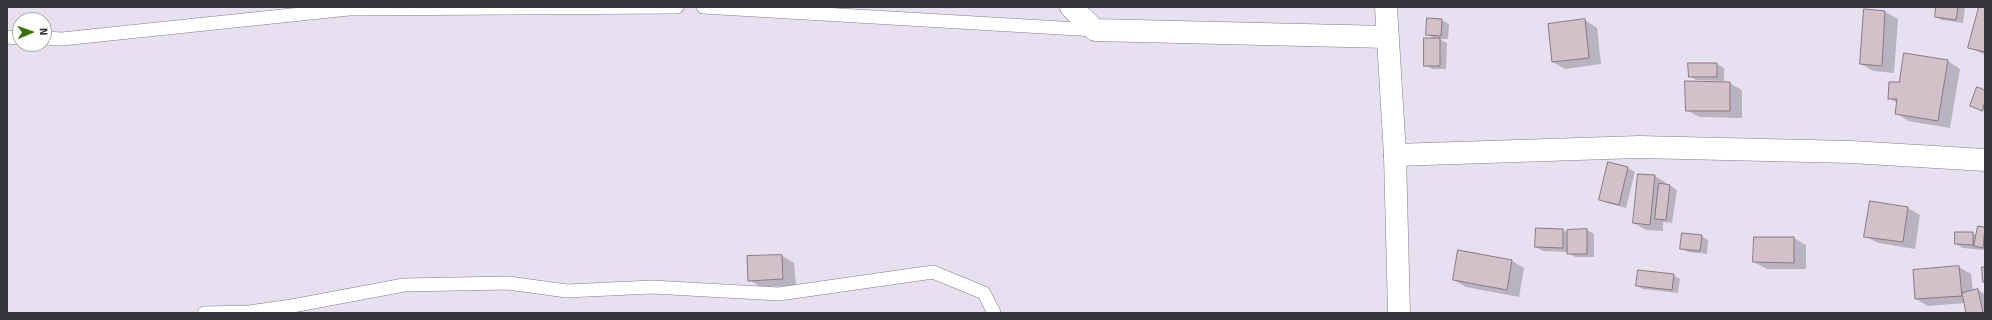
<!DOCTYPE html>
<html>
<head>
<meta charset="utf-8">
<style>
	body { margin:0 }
	#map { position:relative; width:1992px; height:320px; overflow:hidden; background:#e7e0f0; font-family:Signika,sans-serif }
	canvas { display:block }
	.frame { position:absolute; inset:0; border:8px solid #37343a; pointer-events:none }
	.north { position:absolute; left:12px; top:12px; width:40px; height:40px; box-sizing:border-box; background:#fff; border:1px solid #afaeb0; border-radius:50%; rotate:88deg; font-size:11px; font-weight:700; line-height:16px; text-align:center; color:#37343a }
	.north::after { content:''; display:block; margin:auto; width:14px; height:18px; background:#387305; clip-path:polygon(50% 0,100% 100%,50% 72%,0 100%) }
</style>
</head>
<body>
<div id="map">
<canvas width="1992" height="320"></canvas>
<div class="frame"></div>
<div class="north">N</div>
</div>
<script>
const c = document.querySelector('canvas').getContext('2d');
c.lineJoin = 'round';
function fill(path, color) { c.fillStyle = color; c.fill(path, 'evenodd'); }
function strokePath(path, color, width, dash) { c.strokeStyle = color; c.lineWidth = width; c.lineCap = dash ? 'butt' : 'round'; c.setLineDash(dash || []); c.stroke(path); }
fill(new Path2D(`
	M1937,7H1965L1963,23L1942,20L1936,17Z
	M1980,7H1985V55L1969,47Z
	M1864,10L1885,12L1898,19L1894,73L1873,71L1861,64Z
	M1442,20L1449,24L1448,39H1439L1447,43L1446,69H1432L1425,65L1435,39L1427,34Z
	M1585,20L1597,28L1601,64L1565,69L1553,62Z
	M1948,61L1960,69L1950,128L1908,121L1896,113L1897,103L1889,98Z
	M1717,64L1724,68V81L1696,80L1690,76Z
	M1729,83L1742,90V118L1699,117L1687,110Z
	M1985,91V112L1971,106Z
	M1609,163L1628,168L1635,172L1626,208L1607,203L1600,199Z
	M1655,176L1677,190L1672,223L1663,222V231L1646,230L1634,223Z
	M1871,202L1908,208L1920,215L1915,249L1878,243L1865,236Z
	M1979,227L1985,228V250L1963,248L1956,244L1973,233L1977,236Z
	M1537,229L1563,230L1568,233L1587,230L1594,234V257H1575L1568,252L1543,251L1536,247Z
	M1701,236L1708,240L1707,254L1688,252L1681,248Z
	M1755,238H1794L1806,245V269H1767L1754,262Z
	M782,256L794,263L796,286L761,287L749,280Z
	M1512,261L1524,268L1519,297L1466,287L1454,280Z
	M1959,267L1971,274L1973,291L1978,290L1984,294L1985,313H1967L1965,303L1928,306L1916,299Z
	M1673,275L1680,279L1678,293L1643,289L1637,285Z`), '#0003');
const building = new Path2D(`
	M1936,7H1958L1956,20L1935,17Z
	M1979,7H1985V52L1968,48Z
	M1864,9L1885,11L1882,66L1860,64Z
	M1427,18L1442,19L1441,36L1426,35Z
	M1585,19L1589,58L1552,62L1548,24Z
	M1424,38H1440V66H1424Z
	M1904,53L1948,60L1938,121L1895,114L1897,99H1888L1889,82H1899Z
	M1688,63H1717V77H1689Z
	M1685,81L1730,82V111H1686Z
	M1977,87L1985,90V101L1982,111L1970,106Z
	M1608,162L1628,167L1619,205L1599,200Z
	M1638,174L1655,175L1650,225L1633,223Z
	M1659,183L1670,185L1666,220L1655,219Z
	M1870,201L1908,207L1903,242L1864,237Z
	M1978,226L1985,227L1983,248L1974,246Z
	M1536,228L1563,229V248L1535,247Z
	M1587,229V254H1567V230Z
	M1955,232H1973V245L1955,244Z
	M1682,233L1702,235L1700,251L1680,249Z
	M1754,237H1794V263L1753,262Z
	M1458,250L1512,260L1507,290L1453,280Z
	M782,255L783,279L748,281L747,256Z
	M1959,266L1962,296L1915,299L1913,270Z
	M1982,267H1985V282H1983Z
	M1638,270L1674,274L1672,290L1636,286Z
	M1978,289L1983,313H1966L1962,293Z`);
fill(building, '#d3c1ca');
strokePath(building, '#887880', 1);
const service = new Path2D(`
	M703,7L1095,30
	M7,37L20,38
	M44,38L62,39L349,9L677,7
	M204,313L249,312L292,306L404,285L508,283L567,291L652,287L779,294L933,272L984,293L994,313`);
const minor = new Path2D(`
	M1071,7L1095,30L1387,37
	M1395,155L1639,147L1851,152L1985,160`);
const tertiary = new Path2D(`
	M1386,7L1395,155L1399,313`);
strokePath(service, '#827b89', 14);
strokePath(minor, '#827b89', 23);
strokePath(tertiary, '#827b89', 23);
strokePath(service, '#fff', 13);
strokePath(minor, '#fff', 22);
strokePath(tertiary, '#fff', 22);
</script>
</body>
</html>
